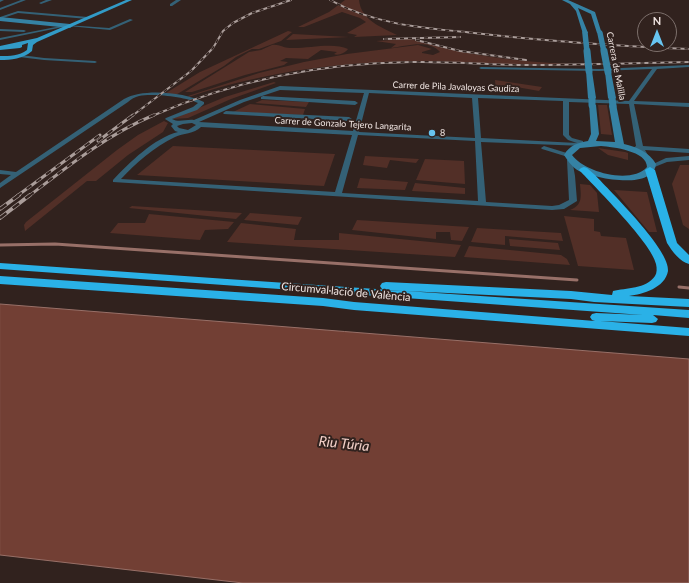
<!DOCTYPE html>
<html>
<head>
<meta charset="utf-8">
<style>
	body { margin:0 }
	#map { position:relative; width:689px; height:583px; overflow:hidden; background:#31221e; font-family:Lato,sans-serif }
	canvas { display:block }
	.north { position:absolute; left:637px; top:12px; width:40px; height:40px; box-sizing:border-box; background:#31221e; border:1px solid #7d706c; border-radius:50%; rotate:0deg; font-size:11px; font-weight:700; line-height:16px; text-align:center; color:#efe4e1 }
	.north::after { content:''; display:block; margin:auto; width:14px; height:18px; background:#67c4f0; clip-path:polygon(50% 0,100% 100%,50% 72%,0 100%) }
</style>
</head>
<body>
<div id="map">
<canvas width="689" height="583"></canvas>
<div class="north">N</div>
</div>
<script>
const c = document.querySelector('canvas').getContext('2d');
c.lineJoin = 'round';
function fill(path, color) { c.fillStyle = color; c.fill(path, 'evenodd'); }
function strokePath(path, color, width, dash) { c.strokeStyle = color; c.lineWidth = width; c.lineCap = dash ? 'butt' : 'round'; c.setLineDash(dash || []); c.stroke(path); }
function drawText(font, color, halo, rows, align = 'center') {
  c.font = font + ' Lato,sans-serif'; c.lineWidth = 4; c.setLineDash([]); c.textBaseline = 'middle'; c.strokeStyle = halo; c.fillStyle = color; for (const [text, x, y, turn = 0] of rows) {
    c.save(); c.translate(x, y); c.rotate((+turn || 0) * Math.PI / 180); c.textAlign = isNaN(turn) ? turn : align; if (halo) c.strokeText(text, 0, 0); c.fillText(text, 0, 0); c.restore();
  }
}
fill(new Path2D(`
	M345,0H359C361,20 381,27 397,35L354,37L357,35L347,33L366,22L360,18L342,12L304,27H298L329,12Z
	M288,31L292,32L281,41L259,49H252L236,57L224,66L174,96L166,93L200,72Z
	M293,34L349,37L286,40Z
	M410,39C463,55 517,62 572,64C524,68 474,61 426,61C346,61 265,71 189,97L188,96L259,73L304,62L347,54L418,45L432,49L422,52V53L433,55L440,52C429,39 406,46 391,48L396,44L376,41Z
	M272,45C279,44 283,48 290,48C307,49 333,42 348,49C345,53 338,56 334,54L337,52L321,50L308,59L286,58L280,61L288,62L284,65L245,75L192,92H185L249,52L261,50Z
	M495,80L542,87L539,91L511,86L508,91L518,92L517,94L496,93Z
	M274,82L276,83L231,99L188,118L172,119L225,97Z
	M262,100L309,102L306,107L255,103Z
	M250,104L305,109L303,115L233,112Z
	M598,105H607L612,135L601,134Z
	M164,121L168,123L163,132L128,155L96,181H87L25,231L24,225L26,222L117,150L138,135Z
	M173,146L335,154L324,186L137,175Z
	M598,148L625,152L628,153V160L608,155Z
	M365,156L419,159L416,163L390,160L387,168L363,165Z
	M425,159L464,161L465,184L416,180Z
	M680,165H689V229L683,225L672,184Z
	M360,178L408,182L405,190L357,188Z
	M415,183L465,188V194L412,191Z
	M580,184L590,185L597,193L599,212L570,210C583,205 581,196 580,184Z
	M614,190L647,192L657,232H649Z
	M132,206L242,213L236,219L129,208Z
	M250,213L302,217L298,225L244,220Z
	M149,214L234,222L228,229L205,230L200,240L110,233L118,223H145Z
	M564,216L594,219V231L600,232L601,236L626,238L634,270L578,266Z
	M357,220L469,227L462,241L451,240L450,232H436V239L352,230Z
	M241,223L296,229L294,240H339V233L461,245L455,257L227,242Z
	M477,228L561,233L563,241L505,236V245L471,242Z
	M509,239L558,243L560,250L510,246Z
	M469,246L561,255L567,259L570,265L464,257Z`), '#522f27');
const water = new Path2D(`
	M0,304L689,359V583H243L0,555Z`);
fill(water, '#723f34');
strokePath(water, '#987068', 1);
strokePath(new Path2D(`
	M0,245L55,244L577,280
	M679,287L689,288`), '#987068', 3);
fill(new Path2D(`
	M0,0H4L0,2Z
	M21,0H26L0,10V8Z
	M46,0H52L41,4L39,3Z
	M176,0H181L172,6H170V4Z
	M18,11L88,17L90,18L88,19L18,13L0,19V17Z
	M130,19L133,20L110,30L68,26L0,40V38L66,25L109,28Z
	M0,29L24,30L26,31L24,32L0,31Z
	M21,55L44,58L95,61L97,62L95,63L44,60L19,57V56Z
	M689,65V67L657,69L634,101L689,103V107L634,104L643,146L689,149V153L645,150L649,157L644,158L638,150L633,148L636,146L629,104L569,102V135L572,138L583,141V143L585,145L584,146L481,142L486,202L552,206L559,205L569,200L567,160L572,159L575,176L577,201L564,209L552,210L113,182V180C129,163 154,138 178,132L175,131L171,126L173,124L165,119L166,118L193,107L198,103C186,97 153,93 139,96C135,97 131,99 128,102L0,188V183L11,175L0,174V170L16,172L124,99C143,88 184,92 204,102V104L197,110L172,119C179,123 186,119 194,120L240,100L280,86L629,101L652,69L599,71L481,69L479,68L481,67L599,69ZM280,90L364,93L353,131L199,122L244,102ZM369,93L472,98L475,138L359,132ZM478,98L563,101V135L568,140L577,143L481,138ZM192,123L196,125L188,130L179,128L177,126L183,124ZM201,127L352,135L335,192L121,179C136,163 154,147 175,137C183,133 194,134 201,127ZM358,135L475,141L478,201L342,193Z
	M263,96L355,101L358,103L355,105L261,99V97Z
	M226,111L349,117L352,119L349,121L224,114L223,113Z
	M544,146L570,154L571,155L568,157L542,149L541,148Z
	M689,156V160L667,162L652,168L649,166L666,158Z`), '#346176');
fill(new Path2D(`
	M562,0H568L595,12L602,34L597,33L591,14L578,8L588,33L583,34L576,11L570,4Z
	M0,17L70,24L73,26L70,28L0,21Z
	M589,69L592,71L596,98L592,100L588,98L586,71Z
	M608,70L611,72L616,98L612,100L608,98L605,72Z
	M589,103H592L596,105L599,134L596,141L615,142L609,106L610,104H616L624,144C637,147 649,152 656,164C653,191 594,178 579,171C572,167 568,161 564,155C570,145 577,143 588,141L591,134ZM601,146C613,147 647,151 647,167C631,185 584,172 572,155L580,148Z`), '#3582a4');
fill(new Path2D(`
	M126,0H132L37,42L33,45L32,51C23,59 11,60 0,60V56C10,56 19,56 27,50L28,43L22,45V47L20,48L0,50V46L37,38Z`), '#329bc7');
fill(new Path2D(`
	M584,167L587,168L595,175C610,191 671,251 668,271C665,288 643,294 629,296L689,299V307L594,302L571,299L386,290L382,289L380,286L382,283L386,282L571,291L612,295L613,291C626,288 646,289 655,276C657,273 657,268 656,264C652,244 597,189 581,172L579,170L581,168Z
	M650,167L655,170L677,243L689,255V264C680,262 672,251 667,243L645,170Z
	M0,263L227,279L689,310V318L653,315L658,319L656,322L652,323L600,321L689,328V336L354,310L323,306L0,284V276L323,298L354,302L595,321L592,320L590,317L592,314L596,313L643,315L0,269Z`), '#2ab1e7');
const railFar2 = new Path2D(`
	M330,0C375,25 424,28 474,33C545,41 617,46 689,49
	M384,39L460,37
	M416,40L460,51L526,60
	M132,116L191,71L213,48L223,31L233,23L252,13L291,0
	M152,116C235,80 319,63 411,62C450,61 489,65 529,65C582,65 635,63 689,62`);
const railFar1 = new Path2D(`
	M98,141L133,115
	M17,196L100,135
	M29,196C68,166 108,134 154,115`);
const rail = new Path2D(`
	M0,209L19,195
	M0,218L30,195`);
strokePath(railFar2, '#aa9d9a', 2);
strokePath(railFar1, '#aa9d9a', 3);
strokePath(rail, '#aa9d9a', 4);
strokePath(railFar2, '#31221e', 1.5, [4]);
strokePath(railFar1, '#31221e', 2, [6]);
strokePath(rail, '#31221e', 2.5, [8]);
strokePath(new Path2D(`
	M585,33L587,52
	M600,33L604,52`), '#3582a4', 5.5);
strokePath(new Path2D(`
	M587,51L589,71
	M604,51L608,72
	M592,98V105
	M612,98L613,106`), '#3582a4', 7);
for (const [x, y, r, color] of [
	[432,133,4,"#67c4f0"]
]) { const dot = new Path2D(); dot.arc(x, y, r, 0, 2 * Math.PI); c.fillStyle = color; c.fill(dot); strokePath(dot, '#31221e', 1.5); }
drawText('9px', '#efe4e1', '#31221e', [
	["Carrera de Malilla",616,66,79],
	["Carrer de Pila Javaloyas Gaudiza",456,87,2],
	["Carrer de Gonzalo Tejero Langarita",343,124,3]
]);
drawText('9px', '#efe4e1', '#31221e', [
	["8",440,133]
], 'left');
drawText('11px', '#efe4e1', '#31221e', [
	["Circumval·lació de València",346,292,5]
]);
drawText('italic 14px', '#f3d0c8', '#31221e', [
	["Riu Túria",344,444,6]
]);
</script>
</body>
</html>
